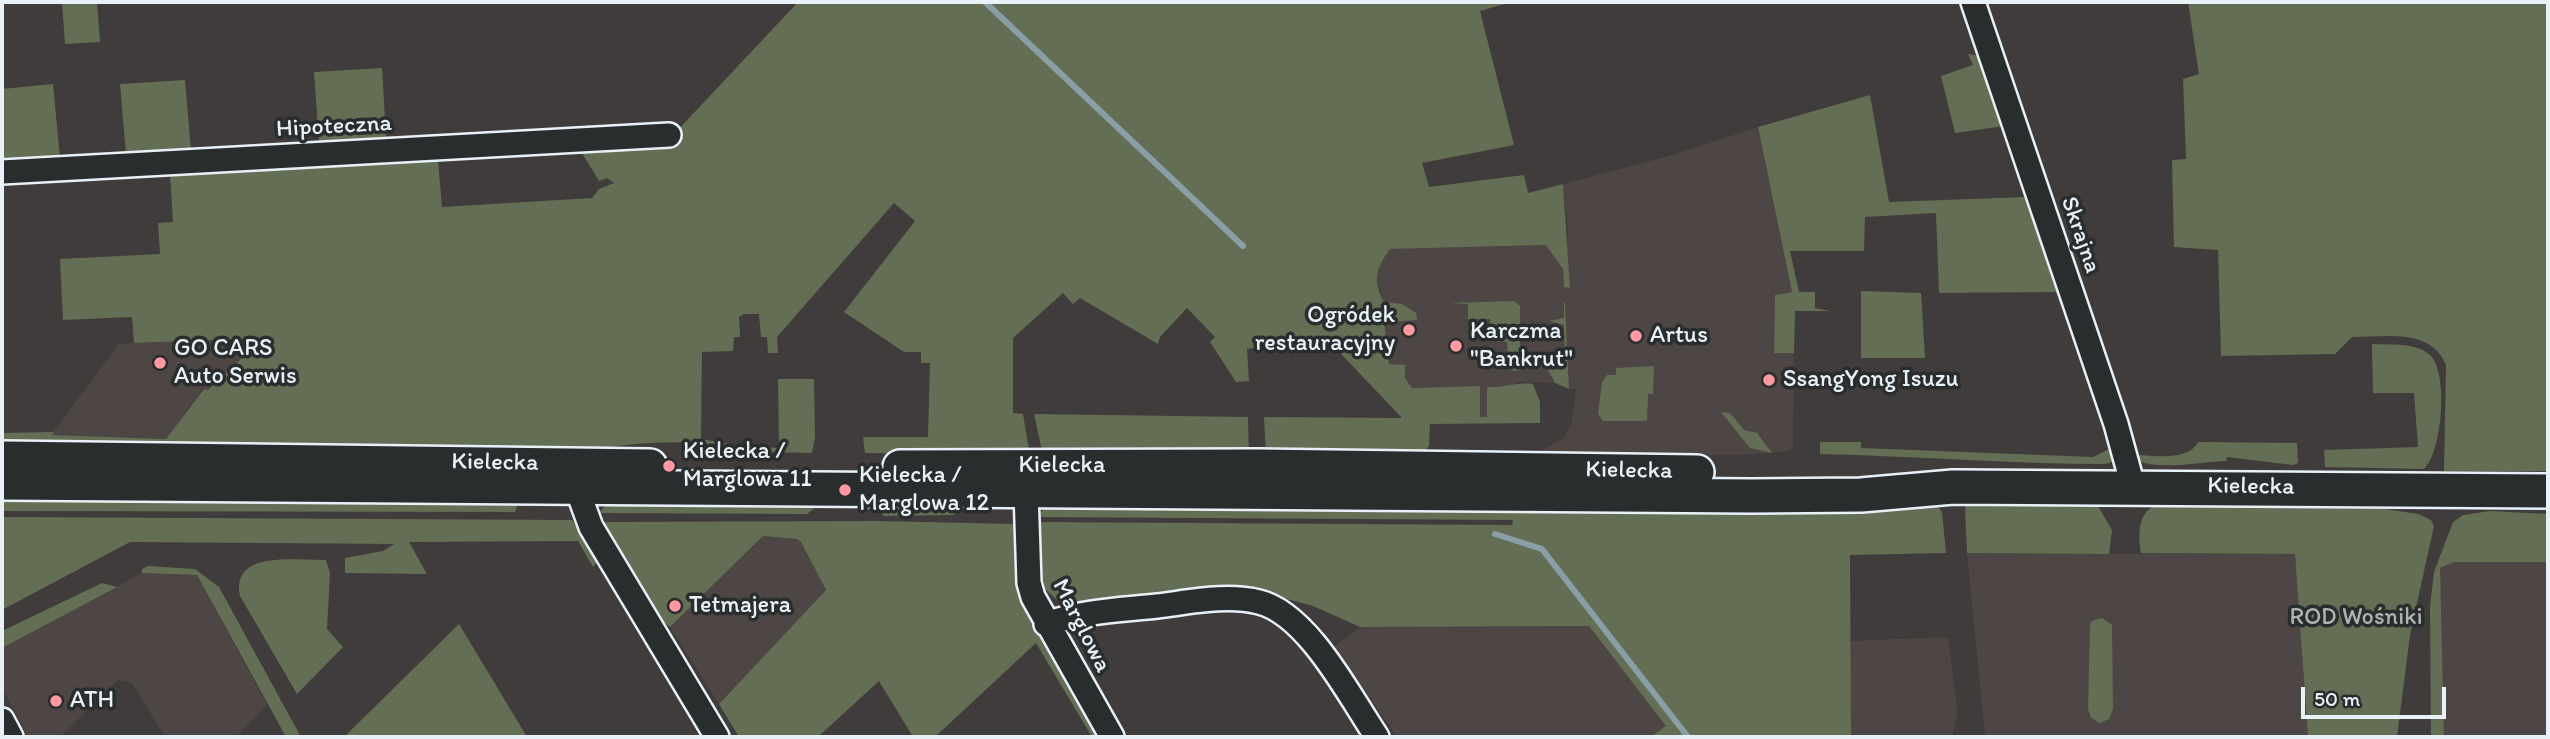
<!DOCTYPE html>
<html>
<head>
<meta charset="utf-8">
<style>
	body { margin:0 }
	#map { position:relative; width:2550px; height:739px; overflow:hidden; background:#3f3c3b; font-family:Itim,sans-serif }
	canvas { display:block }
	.frame { position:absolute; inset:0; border:4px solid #e8f1f8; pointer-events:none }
	.scale { position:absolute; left:2301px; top:687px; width:145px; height:32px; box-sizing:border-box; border:4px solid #e8f1f8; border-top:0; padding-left:9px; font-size:21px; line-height:24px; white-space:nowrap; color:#e8f1f8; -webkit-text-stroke:5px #2a2d2e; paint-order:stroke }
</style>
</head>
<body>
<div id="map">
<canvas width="2550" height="739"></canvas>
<div class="frame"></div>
<div class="scale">50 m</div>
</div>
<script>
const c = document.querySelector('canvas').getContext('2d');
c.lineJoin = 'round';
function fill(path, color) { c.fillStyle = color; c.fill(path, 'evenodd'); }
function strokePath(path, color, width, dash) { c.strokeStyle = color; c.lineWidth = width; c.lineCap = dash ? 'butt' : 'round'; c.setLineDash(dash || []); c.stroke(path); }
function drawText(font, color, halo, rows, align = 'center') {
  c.font = font + ' Itim,sans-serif'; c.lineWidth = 7; c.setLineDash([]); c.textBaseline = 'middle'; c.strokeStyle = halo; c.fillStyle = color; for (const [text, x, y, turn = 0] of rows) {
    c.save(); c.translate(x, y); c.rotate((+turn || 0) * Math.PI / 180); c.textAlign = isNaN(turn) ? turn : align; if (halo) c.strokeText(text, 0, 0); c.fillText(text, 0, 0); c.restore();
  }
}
fill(new Path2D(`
	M1758,127L1792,292L1775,296L1774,353H1794L1793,447L1789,451L1738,455L1540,452L1565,437L1572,421L1576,389H1569L1565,302V370L1551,378L1555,383L1517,382L1487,417H1480V386L1412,388L1405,378V365L1372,364L1384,302L1375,273L1389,249L1547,245L1563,269L1564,287L1568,231L1563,184L1673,155Z
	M264,337L208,390L203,389L166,439L51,435L119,344Z
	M763,536L797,539L801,542L826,590L719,704L670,627Z
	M1967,553L2295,554L2308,737H1985Z
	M2454,562H2548V737H2444L2439,568Z
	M142,573L197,575L267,705L236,737H165L132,683L118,680L60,737H28L2,688V648Z
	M1589,626L1667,726L1650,737H1397L1335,646L1360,627Z
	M1948,637L1958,713L1952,737H1851L1850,641Z`), '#4e4644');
fill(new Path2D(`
	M62,2H97L100,42L65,44Z
	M798,2H1512L1480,11L1514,145L1422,163L1429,187L1524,175L1528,193L1563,184L1570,288L1564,287L1563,269L1546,245L1390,249C1376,269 1372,279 1384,302L1402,304L1416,313L1417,320L1384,322L1389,364L1405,365V378L1412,388L1480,386V417H1487V387C1504,388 1516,382 1533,384L1540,402V423L1430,424L1429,446L1424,453L1266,456L1264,417L1402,418L1325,337L1247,349L1249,381L1236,382L1210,342L1215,337L1187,308L1160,337L1158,344L1080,298L1073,304L1063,293L1013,338V413L1023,414L1030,455L865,453L863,437H928L930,363H921V352H904L844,312L915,221L894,203L777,337L778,353H768L767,337H761L759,314H744L739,317L740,337H734L733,351L702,352L701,439L747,447L748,441H752L753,454C706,435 631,443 582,451L2,448V433L54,432L52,435L166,439L204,389L208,390L263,338L134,343L132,317L63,320L60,259L160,254L158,223L173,222L170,174L438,160L442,207L592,198L599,189L614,183L607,178L599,181L582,153L660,149Z
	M2188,2H2548V471H2444L2446,365C2431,328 2386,337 2352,337L2335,354L2221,356L2218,250L2174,247L2172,160L2186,159L2183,79L2199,74Z
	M1968,54L1981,56L2004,126L1955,133L1941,76L1973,65Z
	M382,68L386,137L410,136V139L319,143L314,72Z
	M185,80L191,150L126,154L120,84Z
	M53,84L60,158L2,161V89Z
	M1870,95L1889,202L2025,197L2017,169H2021L2078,336H2073L2056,292L1939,293L1936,213L1865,217L1864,251H1790L1799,292H1815V308L1830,311H1795L1794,353H1774L1775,295L1792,292L1758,127Z
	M1861,291L1921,293L1925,358H1861Z
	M1514,301L1520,306V370L1512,371L1508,368L1507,342L1491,341L1490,319H1468V304L1449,303Z
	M1564,302H1565L1569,389L1555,383L1548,370L1565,369L1564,325L1549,321L1564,318Z
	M2372,344C2390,345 2416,342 2430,355C2449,373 2442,452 2424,469L2325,467L2324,450L2418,447L2414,393H2373Z
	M1654,366L1653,394H1648L1647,421H1603L1598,414L1602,382L1607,375H1616V368Z
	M778,379H814L815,437L812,453L763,452L762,447L779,448Z
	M1721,412L1730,413L1744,430L1757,433L1772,453L1750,448Z
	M1034,414L1248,417L1249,455L1042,451Z
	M1820,442H1861V448L2093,457L2115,446L2114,459L2110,463L2104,464C2009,464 1915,456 1820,454Z
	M2198,442L2297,443L2298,463L2293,465L2227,457L2226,461C2205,461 2145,474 2132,455C2152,455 2188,462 2198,442Z
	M2,494L520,497L515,512L2,511Z
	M737,498L816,507L807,514L599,513L610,500Z
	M961,500L960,509L953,515L884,516L876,507L904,502Z
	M1970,502L2098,506L2112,530L2109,554L1967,553L1965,506Z
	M1935,503L1942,512L1946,553L1850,555L1851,737H1650L1666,726L1589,626L1360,627L1313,606L1264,593L1205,592L1063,606L1043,587L1036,573L1034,522L1512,525L1513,520L1036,517L1049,504Z
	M2161,504L2385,509L2418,514L2431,520L2434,526L2410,635L2397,737H2308L2295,554L2141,553C2138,535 2137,508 2161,504Z
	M2490,511L2548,514V562H2454L2440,568L2444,737H2431L2430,607L2434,572L2453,522L2463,515Z
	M2,517L572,520L594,551L597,562L593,567L578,541L409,542L427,574L345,573V558L383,551L394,544L130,542L2,610Z
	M876,521L1015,524L1016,563L1028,611L1104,737H1092L1036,643L935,737H913L879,681L818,737H739L719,704L826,590L801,542L797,539L763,536L670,627L656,617L602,528V522Z
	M326,560L330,573L327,629L343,647L297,694L240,596C230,549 298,561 326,560Z
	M148,566L195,569L219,587L301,737H286L197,575L142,573V569Z
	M102,583L117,587L2,648V631Z
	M2102,618L2112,625L2113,709L2109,719L2100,723L2091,718L2088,709L2090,626L2092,621Z
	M459,624L527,737H344Z`), '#636e54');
strokePath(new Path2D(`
	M985,2L1243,246
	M1495,534L1542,549L1688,737`), '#8a9fa5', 6);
const minor = new Path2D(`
	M1973,2L2116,424L2133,486
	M2,172L669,135
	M572,475L591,527L717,737
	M1021,479L1026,491L1029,583L1033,597L1112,737
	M1046,624C1082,611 1121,610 1157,606C1190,602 1227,594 1259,602C1308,614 1350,697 1377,737
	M2,720L11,737`);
const secondary = new Path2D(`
	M2,458L650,466
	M900,467L1258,466L1697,472
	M2,483L1752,496L1861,495L1953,487L2548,491`);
strokePath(minor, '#e8f1f8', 28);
strokePath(secondary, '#e8f1f8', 38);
strokePath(minor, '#2a2d2e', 23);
strokePath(secondary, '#2a2d2e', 33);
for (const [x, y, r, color] of [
	[1409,330,7,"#ff9aa2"],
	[1636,336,7,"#ff9aa2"],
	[1456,346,7,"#ff9aa2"],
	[160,363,7,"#ff9aa2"],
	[1769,380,7,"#ff9aa2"],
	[669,466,7,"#ff9aa2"],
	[845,490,7,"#ff9aa2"],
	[675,606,7,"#ff9aa2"],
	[56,701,7,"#ff9aa2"]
]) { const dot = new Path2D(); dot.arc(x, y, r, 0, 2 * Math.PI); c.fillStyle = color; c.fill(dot); strokePath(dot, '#2a2d2e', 2.5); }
drawText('24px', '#e8f1f8', '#2a2d2e', [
	["Hipoteczna",334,127,-3],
	["Skrajna",2080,235,71],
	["Kielecka",495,463,1],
	["Kielecka",1062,466],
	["Kielecka",1629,471,1],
	["Kielecka",2251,487,1],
	["Marglowa",1081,626,63]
]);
drawText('24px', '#e8f1f8', '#2a2d2e', [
	["Ogródek",1395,316,"right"],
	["restauracyjny",1395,344,"right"],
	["Karczma",1470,332],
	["\"Bankrut\"",1470,360],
	["Artus",1650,336],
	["GO CARS",174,349],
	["Auto Serwis",174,377],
	["SsangYong Isuzu",1783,380],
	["Kielecka /",683,452],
	["Marglowa 11",683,480],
	["Kielecka /",859,476],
	["Marglowa 12",859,504],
	["Tetmajera",689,606],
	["ATH",70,701]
], 'left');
drawText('24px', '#acb6ae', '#2a2d2e', [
	["ROD Wośniki",2356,618]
]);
</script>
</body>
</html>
